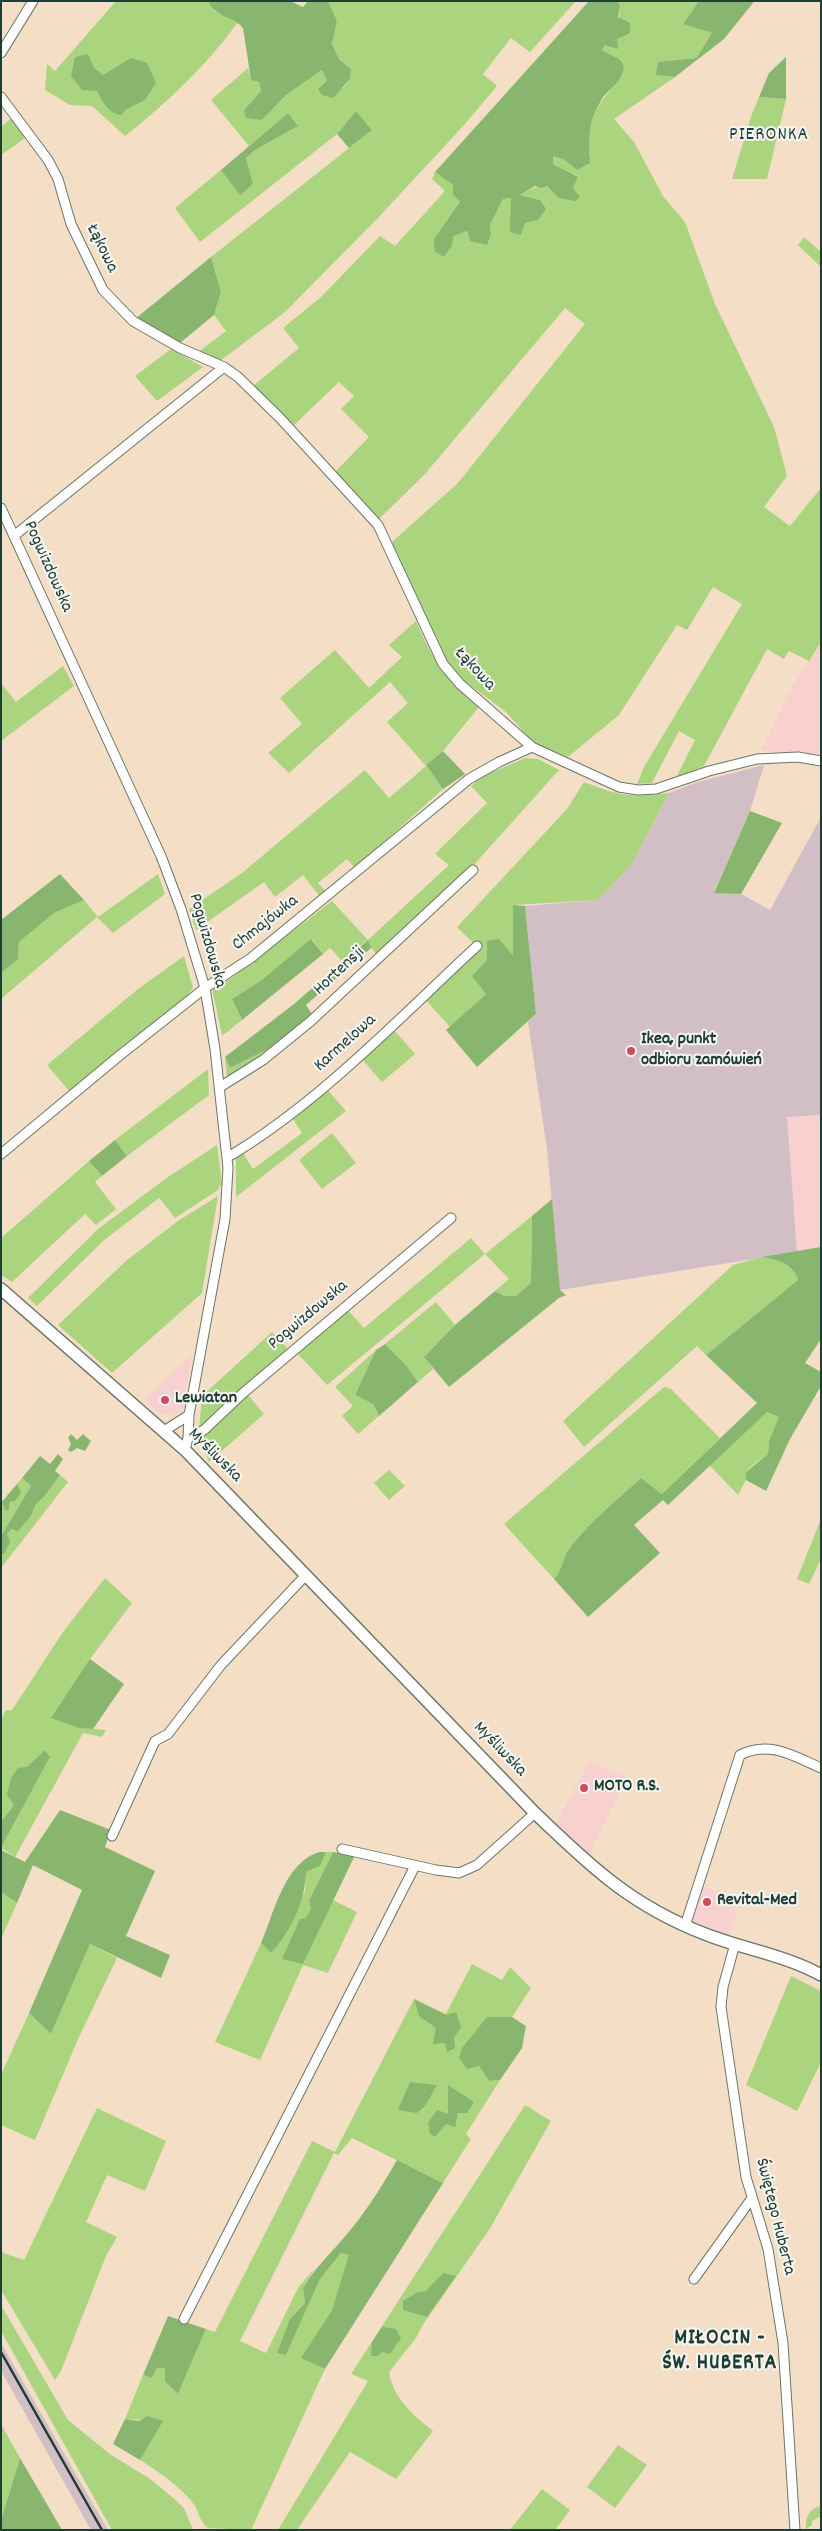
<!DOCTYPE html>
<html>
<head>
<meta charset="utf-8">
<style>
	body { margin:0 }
	#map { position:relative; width:822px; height:2531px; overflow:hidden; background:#f4dfc6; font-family:Dekko,sans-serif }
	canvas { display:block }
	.frame { position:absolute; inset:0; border:2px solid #1f3d34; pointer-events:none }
</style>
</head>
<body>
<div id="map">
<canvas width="822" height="2531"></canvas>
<div class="frame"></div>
</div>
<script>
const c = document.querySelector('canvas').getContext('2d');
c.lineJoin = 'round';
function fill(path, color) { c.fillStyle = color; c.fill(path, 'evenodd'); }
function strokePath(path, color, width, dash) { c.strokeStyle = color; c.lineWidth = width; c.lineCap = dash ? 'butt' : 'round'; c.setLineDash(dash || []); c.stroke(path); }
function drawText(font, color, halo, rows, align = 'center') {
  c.font = font + ' Dekko,sans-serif'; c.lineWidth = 4; c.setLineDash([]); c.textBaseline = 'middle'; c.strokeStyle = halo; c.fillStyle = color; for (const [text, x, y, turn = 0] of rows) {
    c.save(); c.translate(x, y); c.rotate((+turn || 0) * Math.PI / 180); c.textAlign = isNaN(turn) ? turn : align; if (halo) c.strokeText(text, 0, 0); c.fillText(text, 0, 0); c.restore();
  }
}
fill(new Path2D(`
	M821,642V757L761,750L789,692Z
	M821,1115V1247L797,1252L787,1117Z
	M192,1354L183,1407L177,1414L171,1415L158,1413L143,1400Z
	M590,1761L626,1777L590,1854L556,1823Z
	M694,1885L738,1897L735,1918L729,1935L683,1918Z`), '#f7d0cf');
fill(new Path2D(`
	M764,765L750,811L714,892L741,894L770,910L821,817V1115L787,1117L797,1252L560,1290L547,1149L528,1022L536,1014L525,906L598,900L632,864L669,793L698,782Z
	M1,2343L62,2450L108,2530H91L1,2371Z`), '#d2bec5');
fill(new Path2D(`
	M116,1H208L215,12L238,22C207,65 167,103 125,136L92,106L70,105L45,90L47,64L55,71Z
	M328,1H576L530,52L511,38L483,74L497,86L465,124L377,219L285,312L220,361L197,353L226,331L214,315L221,292L211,257L372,130L356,111L337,134L200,242L175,208L221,170L240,194L253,184L246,158L255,150L298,126L288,113L249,146L211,100L248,68L251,80L259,82L261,91L244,110L262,120L286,95L322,70L327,81L343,88L350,79L351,69L339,59L332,44L337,21Z
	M618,1H699L683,24L712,33L696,58L658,62L657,75L675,77L614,119L634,142L663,196L685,222L715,304L774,427L787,476L764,507L790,526L821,488V642L809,661L789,651L784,659L767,649L704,766L676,778L695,740L679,731L652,783L637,784L644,767L742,604L713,587L687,630L677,625L619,715L568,757L540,746L530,739L506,712L458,676L438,648L392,542L458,483L585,324L565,308L425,474L378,520L335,472L369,437L341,409L354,396L339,382L292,427L275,406L253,386L299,348L283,328L321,297L380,236L395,246L445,191L432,179L435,172L453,185L460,200L434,239L467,231L470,241L491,234L490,225L503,199L511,198L525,223L540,200L520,195C545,179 553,188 579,197L573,188L578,177L553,164V155L563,159L577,170L590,154C584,122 602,97 623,75L615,56L606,54L602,50L605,45L617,39L620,6Z
	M759,97L786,99L767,179H732L752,114Z
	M13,117L28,136L1,155V127Z
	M804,237L821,252V267L798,245Z
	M171,349L203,367L157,401L135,376Z
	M416,621C434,663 445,677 479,707L443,751L426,765L443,789L355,868L347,859L318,883L326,892L320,897L303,875L275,897L264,882L196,930L189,909L242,873L365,770L389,798L426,766L387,722L408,703L390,682L289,773L268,753L302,724L280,698L335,650L369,688L402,657L389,645Z
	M63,666L74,686L1,741V683L16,702Z
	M526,758L538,759L559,770L471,868L378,955L371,948L367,940L342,961L330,948L323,954L312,939L263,979L232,999L242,1020L222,1036L212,988L230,979L332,901L368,940L449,865L435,854L487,803L471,786L483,776Z
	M584,782C620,796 630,798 669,793L632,864L598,900L513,905V957L487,960L486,994L450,1027L425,999L482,948L473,943L457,927L567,809Z
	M158,874L165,894L113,933L97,917L1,999V973L18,959L19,942L54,913L84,900L98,917Z
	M184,956L193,988L180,1004L70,1092L47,1065L138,989Z
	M393,1029L415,1054L382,1082L361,1058Z
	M276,1045L231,1078H227L225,1057L230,1068Z
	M208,1069L209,1095L127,1156L115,1140Z
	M326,1088L346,1111L236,1197V1158L243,1153L253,1169L302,1133L291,1116Z
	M332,1133L356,1163L322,1189L299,1160Z
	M217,1145L222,1183L218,1190L175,1218L159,1198L103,1241L37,1306L28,1298L98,1229L168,1177Z
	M89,1161L102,1176L95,1182L116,1209L96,1225L85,1214L12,1282L1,1275V1238Z
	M218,1196L202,1293L112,1373L58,1325L127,1260L178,1221Z
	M532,1216L531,1283L516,1296H504L495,1291L509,1279L485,1254L327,1385L297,1353L347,1309L364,1328L471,1238L485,1254Z
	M762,1257C778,1260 793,1263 798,1280L706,1355L697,1346L584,1447L563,1421L733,1265Z
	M436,1302L455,1325L424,1357L433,1369L418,1382L406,1365L385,1344Z
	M272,1332L289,1350L199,1429L202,1396Z
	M376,1350L355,1395L373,1404L379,1416L358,1434L342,1416L353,1406L335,1387Z
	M664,1387L671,1389L720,1438L662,1494L641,1478C616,1501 589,1522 569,1549C562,1559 563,1569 554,1579L504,1524Z
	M248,1395L264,1414L209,1462L200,1438Z
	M766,1412L780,1416L769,1441L768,1454L749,1468L746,1472V1480L738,1495L709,1465Z
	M389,1470L405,1486L389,1500L374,1483Z
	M60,1475L68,1482L1,1568V1554H4L7,1534L11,1529L18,1530L31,1516L36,1504L44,1497Z
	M22,1478L31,1486L1,1536V1503Z
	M821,1519V1559L809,1584L797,1579Z
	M105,1578L132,1603L90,1659L79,1728L106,1730L102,1737L83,1733L15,1857L1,1848L50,1757L45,1750L27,1767L14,1805L1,1822V1720L6,1710H12L63,1632Z
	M326,1852H333L309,1901L311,1909L306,1919L303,1964L333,1900L357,1912L328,1973L303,1965L260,2060L215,2042L261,1943L271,1953L305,1891L306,1872L320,1866Z
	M1,1892L17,1903L1,1939Z
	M90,1944L117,1958L79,2037L35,2140L1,2125V2075L29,2013L51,2034Z
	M472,1964L502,1980L510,1967L531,1988L512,2017H487L479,2066L489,2081L500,2080L466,2134L471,2139L443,2183L352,2138L338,2155L334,2153L240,2341L266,2353L298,2288L314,2269L303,2288L305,2303L290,2319L286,2355L320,2279L341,2253L350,2255L332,2310L302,2357L325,2369L251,2530L208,2528C199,2522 199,2510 192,2502C179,2486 158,2471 140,2460L162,2421L125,2419L143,2375L152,2378L157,2368H165V2382L178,2394L206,2329L215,2332L312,2141L335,2152L414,1999L446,2014Z
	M791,1976L821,1991V2062L797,2111L746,2085Z
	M525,2105L551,2121L489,2230L424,2323L416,2338L389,2372C393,2398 413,2415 433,2431L396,2479L350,2452L297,2530H278L368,2381L351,2374Z
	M97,2108L166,2141L145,2191L107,2175L86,2222L117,2237L106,2256L61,2371L55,2380L1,2290V2252L24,2260Z
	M1,2305L68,2420L111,2455L149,2478L171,2496L184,2508L193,2530H112L1,2331Z
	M1,2424L20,2458L1,2520Z
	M618,2445L647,2465L615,2508L587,2487Z
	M542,2489L570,2510L555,2530H510Z
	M821,2506V2516L812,2521V2525L806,2529C805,2518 809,2508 821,2506Z`), '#abd47f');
fill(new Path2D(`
	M208,1H290L303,7L308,1H328L337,21L332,44L339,59L351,69L350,79L333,98L322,95L318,89L327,81L322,70L286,95L262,120L246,118L244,110L261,91L259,82L251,80L243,28C234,16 215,18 208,1Z
	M589,1H618L620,6L618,17L630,23V33L617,39L618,49L605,45L602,50C608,56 620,55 623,65C627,78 608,89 602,99C587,125 589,135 590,163L577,170L563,159L553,156V164L578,177L573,188L580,197L575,201L559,198L547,186L541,188L535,186L520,195L540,200L546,209L538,220L525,223L521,235L510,232L511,198L503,199L490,225L491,234L487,245L470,241L467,231L453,236L452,245L444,257L435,252L434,239L460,201L453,195V185L435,172Z
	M699,1H753V3L724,39L675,77L656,75L658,62L696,58L712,33L683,24Z
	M88,54L94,68L103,75L131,58L147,63L156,83L145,100L125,110L122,115C108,114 103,102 97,91L82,90L71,76L75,57Z
	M786,57V99L759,97L769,73Z
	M356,111L372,130L349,148L337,134Z
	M288,113L298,126L255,150L246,158L253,184L240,195L221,170Z
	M211,257L221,292L214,315L180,343L135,319Z
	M443,751L465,774L443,789L426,765Z
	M750,811L782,823L741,894L714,893Z
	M60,874L84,900L54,913L19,942L18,959L1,973V920Z
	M513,905L525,906L536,1014L477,1067L446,1030L486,994L472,976L487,960V941L499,939L513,956Z
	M311,939L323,954L242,1020L232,999L263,979Z
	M368,940L371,948L306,1005L312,1014L276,1045L230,1068L225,1057L294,1004Z
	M115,1140L127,1156L102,1176L89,1161Z
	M552,1199L560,1290L566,1295L559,1298L449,1387L424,1357L455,1325L495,1291L504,1296H516L531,1283L532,1216Z
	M821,1247V1339L805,1363L821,1372V1386L790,1439L766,1491L746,1480V1472L768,1454L769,1441L779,1417L767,1412L668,1505L663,1500L634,1525L660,1553L588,1617L554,1579C563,1569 562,1559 569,1549C589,1522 616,1501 641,1478L662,1494L757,1403L706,1355L798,1280C793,1263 777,1260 762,1257Z
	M385,1344L406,1365L418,1382L379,1416L373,1404L355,1395L376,1350Z
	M71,1434L77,1440L83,1434L91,1441L85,1451L77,1448L71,1452L68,1450L71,1444L68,1438Z
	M58,1454L63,1459L55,1471L60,1475L44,1497L36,1504L31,1516L18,1531L11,1529L7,1534L10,1542L4,1554H1V1536L31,1486L22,1478L40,1456L50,1464Z
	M17,1484L21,1493L15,1501L9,1502V1510L6,1511L2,1502Z
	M90,1659L124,1684L93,1729L79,1728L51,1718Z
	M45,1750L50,1757L1,1848V1822L14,1805L7,1795L11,1778L18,1768L27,1767Z
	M60,1810L111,1830L105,1847L155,1871L126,1936L170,1955L161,1978L90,1944L51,2034L29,2013L82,1890L33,1865L17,1903L1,1892V1850L25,1862Z
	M319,1852H326L320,1866L306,1872C305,1902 291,1931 271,1953L261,1943C274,1913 284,1863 319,1852Z
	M333,1852L355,1855L303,1964L282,1959L300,1919L306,1918L311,1909L309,1901Z
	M414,1999L446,2015L456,2012L461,2027L454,2038L455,2048L447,2052L445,2043L433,2044L436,2028L419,2016Z
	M487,2017H512L526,2026L522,2048L500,2080L489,2081L479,2066L467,2069L459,2058L462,2048Z
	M410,2082L437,2085L425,2106L417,2113L398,2110Z
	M448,2085L474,2102L467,2113H458L455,2127L446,2124L435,2137L430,2134L428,2123L437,2110L448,2114Z
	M397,2160L443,2183L325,2369L301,2358L332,2310L349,2255L341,2253L320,2279L286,2355L277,2353L290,2319L305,2303L303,2288C314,2269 328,2256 342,2240C364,2215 381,2188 397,2160Z
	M443,2273L456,2276L427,2317L403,2310V2301L418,2292L426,2291Z
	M168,2316L206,2329L178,2394L165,2382V2368H157L152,2378L143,2375Z
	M382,2327L396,2329L401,2338L390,2354L382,2352L378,2356H371L372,2342Z
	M147,2416L163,2421L140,2460L113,2444L125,2419L139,2421Z
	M20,2458L62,2530H1V2520Z`), '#88b66e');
const minor = new Path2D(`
	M1,53L33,1
	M1,97L48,160L58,179L71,224L103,290L133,321L180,348L224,367L238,377L279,417L378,525L443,664L460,684L532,747L619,787L638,790L656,789L709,771L757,759L798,757L821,761
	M1,508L161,856L181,909L205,988L215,1049L228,1168L225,1219L189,1415L188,1438L185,1450
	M15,535L224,367
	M220,1087L263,1060L311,1021L473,870
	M1,1154L119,1056L205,988L251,958L469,779L499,762L532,747
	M228,1157C319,1103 399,1018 477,946
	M164,1431L189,1415
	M188,1438L204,1430L242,1394L451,1218
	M112,1836L155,1741L168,1734L221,1665L306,1575
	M342,1849L436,1870L459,1873L477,1865L535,1813
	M685,1926L740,1755C769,1740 794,1756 821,1768
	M735,1944L723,1987L721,2007L746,2177L768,2249L783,2343L795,2530
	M694,2279L752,2198
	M184,2319L415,1866`);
const tertiary = new Path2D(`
	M1,1289L185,1450L535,1813C591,1867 632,1906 705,1934C743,1949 785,1955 821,1975`);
strokePath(minor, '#6a7667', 11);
strokePath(tertiary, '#6a7667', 14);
strokePath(minor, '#fff', 9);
strokePath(tertiary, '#fff', 11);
strokePath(new Path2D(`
	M1,2352L102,2530`), '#1f3d34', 2.5);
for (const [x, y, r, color] of [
	[631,1051,5,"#d1495b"],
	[165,1400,5,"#d1495b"],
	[584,1788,5,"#d1495b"],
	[707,1902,5,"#d1495b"]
]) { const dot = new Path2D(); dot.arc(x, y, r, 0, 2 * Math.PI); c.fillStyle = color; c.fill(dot); strokePath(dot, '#f6f6f2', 2); }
drawText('18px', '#1f3d34', '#f6f6f2', [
	["Łąkowa",101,249,64],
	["Pogwizdowska",47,567,66],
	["Łąkowa",474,670,47],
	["Chmajówka",266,924,-38],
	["Pogwizdowska",206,941,74],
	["Hortensji",340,972,-43],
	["Karmelowa",346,1044,-42],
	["Pogwizdowska",309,1316,-40],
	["Myśliwska",214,1456,45],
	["Myśliwska",499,1750,46],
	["Świętego Huberta",774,2217,76]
]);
drawText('bold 18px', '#1f3d34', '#f6f6f2', [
	["Ikea, punkt",641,1041],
	["odbioru zamówień",641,1062],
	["Lewiatan",175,1400],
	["MOTO R.S.",594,1788],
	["Revital-Med",717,1902]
], 'left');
c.letterSpacing = '1px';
drawText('19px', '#1f3d34', '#f6f6f2', [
	["PIERONKA",769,136]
]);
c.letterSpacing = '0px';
c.letterSpacing = '1px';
drawText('bold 22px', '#1f3d34', '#f6f6f2', [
	["MIŁOCIN -",720,2340],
	["ŚW. HUBERTA",720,2365]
]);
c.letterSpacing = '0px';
</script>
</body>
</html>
